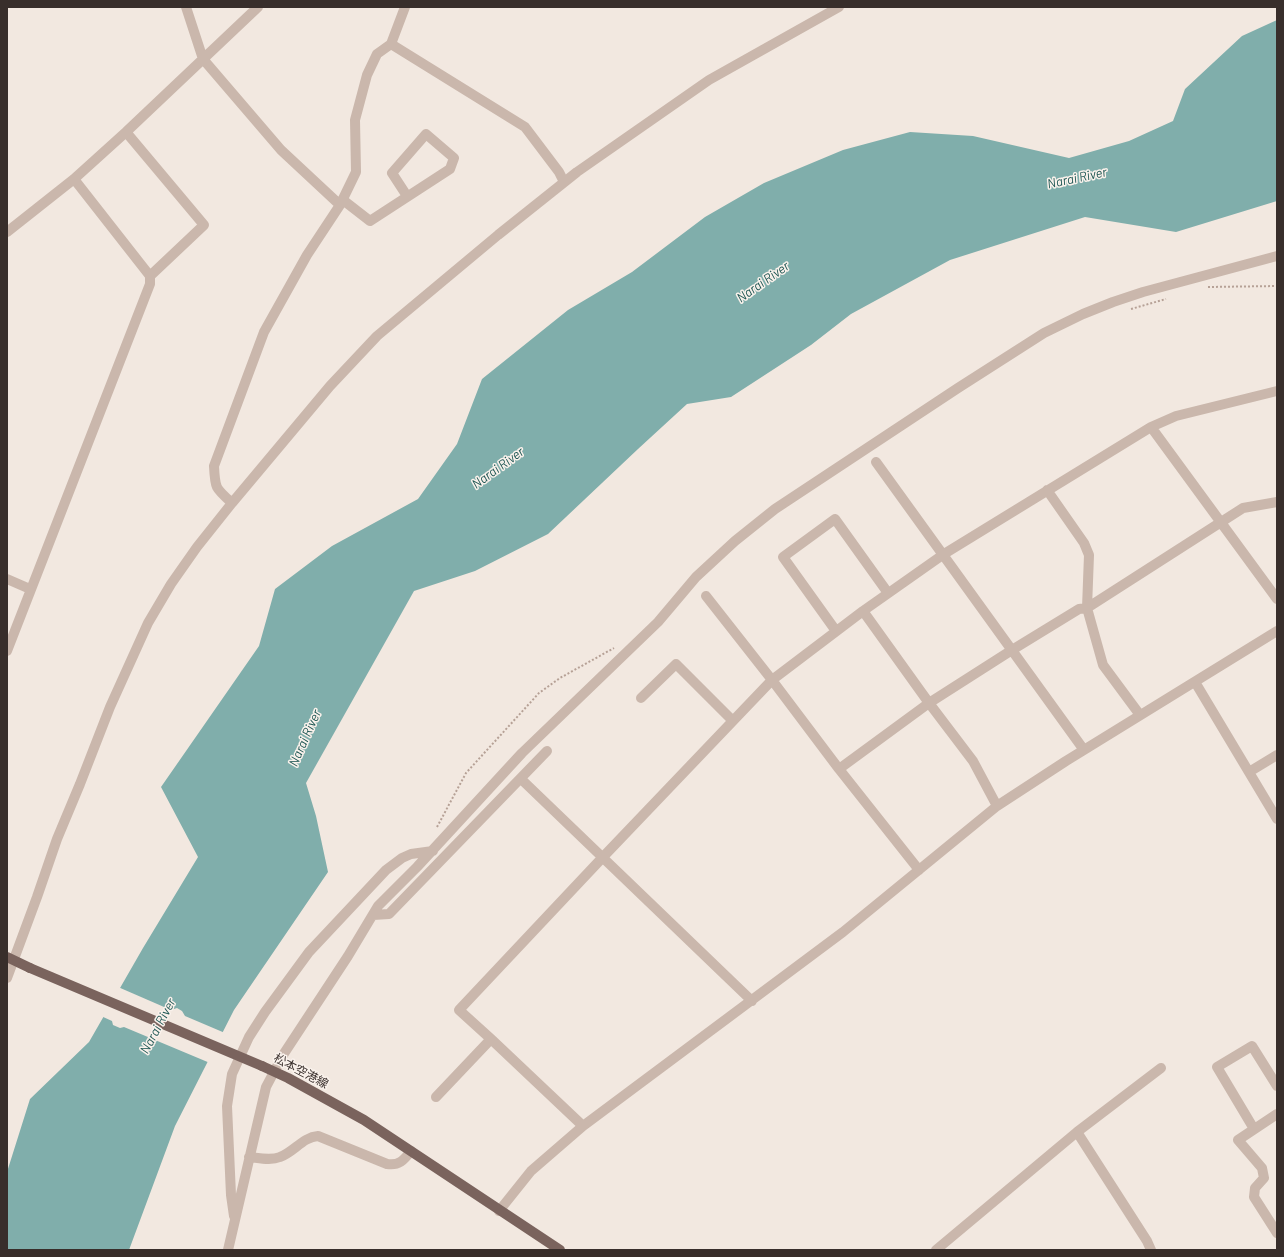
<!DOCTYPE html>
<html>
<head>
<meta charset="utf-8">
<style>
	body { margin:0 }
	#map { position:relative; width:1284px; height:1257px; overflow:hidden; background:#f2e8e0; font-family:Barlow,sans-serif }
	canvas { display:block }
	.frame { position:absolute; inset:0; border:8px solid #382e2b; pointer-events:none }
</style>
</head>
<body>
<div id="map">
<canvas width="1284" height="1257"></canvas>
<div class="frame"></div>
</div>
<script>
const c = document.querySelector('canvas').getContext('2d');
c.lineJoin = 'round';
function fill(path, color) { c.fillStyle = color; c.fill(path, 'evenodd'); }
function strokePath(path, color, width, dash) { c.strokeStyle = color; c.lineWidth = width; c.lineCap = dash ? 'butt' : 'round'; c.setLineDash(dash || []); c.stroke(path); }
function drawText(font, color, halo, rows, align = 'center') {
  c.font = font + ' Barlow,"Noto Sans JP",sans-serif'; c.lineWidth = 3; c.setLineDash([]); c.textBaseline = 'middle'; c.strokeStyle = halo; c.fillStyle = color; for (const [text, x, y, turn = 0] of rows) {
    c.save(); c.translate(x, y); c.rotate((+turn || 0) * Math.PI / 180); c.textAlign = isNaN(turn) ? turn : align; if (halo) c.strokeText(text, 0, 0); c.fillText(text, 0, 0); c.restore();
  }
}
fill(new Path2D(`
	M1277,20V201L1176,232L1085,217L950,260L851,314L811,345L731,397L687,404L638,449L548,534L475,571L414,591L306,783L316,816L328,872L234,1010L175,1126L129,1250H7V1172L30,1099L89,1042L143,948L198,857L161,787L259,646L275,589L332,546L418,499L457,444L482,379L568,310L632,272L705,217L764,183L843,150L910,132L973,136L1069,158L1129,141L1173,121L1185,89L1242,36Z`), '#80aeab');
fill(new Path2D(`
	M118,987L171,1010L177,1008L182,1011L185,1016L225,1033L210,1063L124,1027L120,1028L113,1025L112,1021L101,1016Z`), '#f2e8e0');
strokePath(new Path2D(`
	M1208,287L1277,286
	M1131,309L1166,299
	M437,827L466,773L539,693L560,678L614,648`), '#b6a196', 2, [2, 2]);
strokePath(new Path2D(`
	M186,7L203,59L281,150L340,205
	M391,44L525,127L559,172L564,182
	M126,132L204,225L150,276
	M343,200L370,221L450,169L454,158L426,134L392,173L407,196
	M7,232L74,179L126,132L258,7
	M1151,427L1277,599
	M876,462L1084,750
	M1047,490L1084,543L1089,555L1087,608L1103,665L1140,715
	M232,503C215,488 215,488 214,466L264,332L307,255L340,205L356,172L355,120L367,75L377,54L391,44L405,7
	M7,579L30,589
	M706,596L772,680L839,769
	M863,611L929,703L973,761L997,806
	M836,631L783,557L835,519L888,593
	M7,651L150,284V276L74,179
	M1195,682L1277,819
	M641,698L676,664L733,721
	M1249,772L1277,755
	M521,779L752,1001
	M919,870L839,769L929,703L1012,650L1079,609L1087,608L1243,508L1277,502
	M373,915L389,914L547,751
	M7,978L37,897L57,839L80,784L110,707L148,623L171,584L197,547L232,503L330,386L377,336L498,235L577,172L709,80L839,7
	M436,1097L491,1039
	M1277,1114L1238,1140L1262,1168L1264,1178L1255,1188L1254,1197L1277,1233
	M583,1126L491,1039L459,1010L603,857L772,680L863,611L944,554L1151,427L1176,416L1277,391
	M1254,1129L1217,1067L1252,1046L1277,1086
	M1077,1132L1147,1241L1151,1250
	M249,1157C259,1158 271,1161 280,1157C294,1152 303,1137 318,1136L387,1164C399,1166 404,1160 411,1151
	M499,1211L531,1171L583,1126L843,932L997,806L1066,761L1277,631
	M234,1216L231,1195L227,1106L232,1074L249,1037L265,1012L309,952L386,870L402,858L411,854L433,851
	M228,1250L266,1087L283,1055L348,956L378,906L417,867L522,753L658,622L696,577L735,541L775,509L958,388L1044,333L1083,314L1113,302L1143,292L1277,256
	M936,1250L1077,1132L1161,1068`), '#cab7ac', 10);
strokePath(new Path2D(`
	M7,957L30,968
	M262,1066L288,1078L364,1120L560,1250`), '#7a635d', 10);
strokePath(new Path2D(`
	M30,968L262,1066`), '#7a635d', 10);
drawText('12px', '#382e2b', '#faf2ec', [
	["松本空港線",301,1071,28]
]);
drawText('italic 13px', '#225956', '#faf2ec', [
	["Narai River",1077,178,-12],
	["Narai River",763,282,-35],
	["Narai River",498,468,-36],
	["Narai River",305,738,-66],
	["Narai River",158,1026,-62]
]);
</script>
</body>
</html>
